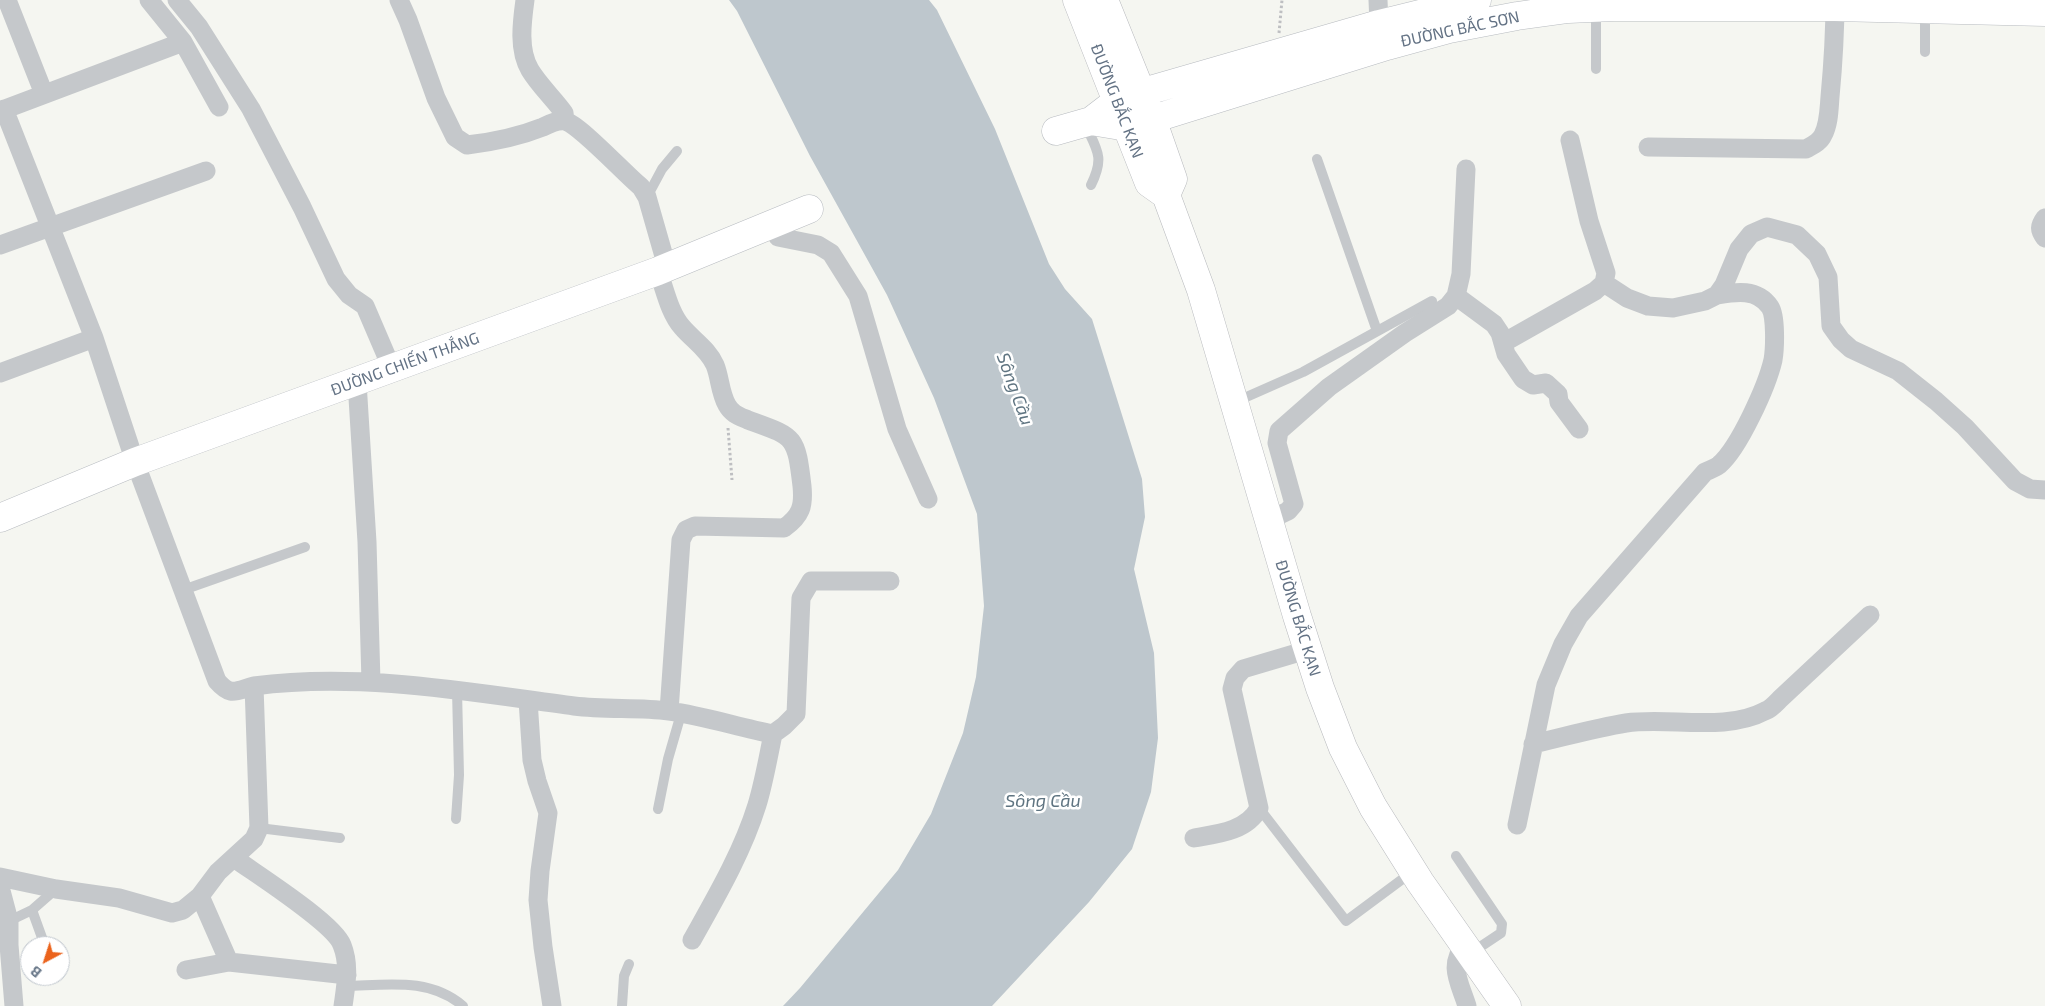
<!DOCTYPE html>
<html>
<head>
<meta charset="utf-8">
<style>
	body { margin:0 }
	#map { position:relative; width:2045px; height:1006px; overflow:hidden; background:#f5f6f1; font-family:"Exo 2",sans-serif }
	canvas { display:block }
	.north { position:absolute; left:20px; top:936px; width:50px; height:50px; box-sizing:border-box; background:#fff; border:1px solid #c1c7ce; border-radius:50%; rotate:220deg; font-size:14px; font-weight:700; line-height:20px; text-align:center; color:#637284 }
	.north::after { content:''; display:block; margin:auto; width:18px; height:22px; background:#eb631c; clip-path:polygon(50% 0,100% 100%,50% 72%,0 100%) }
</style>
</head>
<body>
<div id="map">
<canvas width="2045" height="1006"></canvas>
<div class="north">B</div>
</div>
<script>
const c = document.querySelector('canvas').getContext('2d');
c.lineJoin = 'round';
function fill(path, color) { c.fillStyle = color; c.fill(path, 'evenodd'); }
function strokePath(path, color, width, dash) { c.strokeStyle = color; c.lineWidth = width; c.lineCap = dash ? 'butt' : 'round'; c.setLineDash(dash || []); c.stroke(path); }
function drawText(font, color, halo, rows, align = 'center') {
  c.font = font + ' "Exo 2",sans-serif'; c.lineWidth = 5; c.setLineDash([]); c.textBaseline = 'middle'; c.strokeStyle = halo; c.fillStyle = color; for (const [text, x, y, turn = 0] of rows) {
    c.save(); c.translate(x, y); c.rotate((+turn || 0) * Math.PI / 180); c.textAlign = isNaN(turn) ? turn : align; if (halo) c.strokeText(text, 0, 0); c.fillText(text, 0, 0); c.restore();
  }
}
fill(new Path2D(`
	M729,0H929L937,10L995,129L1049,264L1065,289L1092,319L1142,479L1145,517L1134,569L1154,653L1158,738L1151,792L1132,849L1089,902L992,1006H783L800,988L898,870L931,814L963,733L976,677L984,606L977,514L934,398L887,295L810,156L737,11Z`), '#bec7cd');
const secondary = new Path2D(`
	M1091,121L1127,127L1387,46L1449,29L1517,16L1568,9L1613,7H1835L2045,12
	M1056,131L1091,121L1117,101L1140,93L1379,24L1477,0
	M0,518L135,462L658,271L809,209`);
const trunk = new Path2D(`
	M1077,0L1149,183L1166,195L1201,290L1297,616L1320,688L1343,748L1373,807L1420,882L1507,1006
	M1104,0L1152,119L1173,179L1166,195`);
strokePath(secondary, '#b7bbc0', 29);
strokePath(trunk, '#b7b9bd', 29);
strokePath(new Path2D(`
	M1279,33L1282,0
	M728,428L732,480`), '#bebfc2', 3, [2.5, 2.5]);
strokePath(new Path2D(`
	M1596,9V69
	M1925,10V52
	M1085,124C1097,150 1105,157 1091,185
	M1317,159L1377,331
	M647,197L662,169L677,151
	M1235,402L1303,372L1432,301
	M183,590L305,547
	M1259,808L1346,921L1412,872
	M658,809L668,759L681,714
	M456,819L459,775L457,690
	M259,828L340,838
	M1456,856L1502,924L1501,933L1471,953
	M32,910L56,889
	M9,921L32,910L45,946
	M346,986C387,985 429,977 463,1006
	M622,1006L624,976L629,964`), '#c5c8cb', 10);
strokePath(new Path2D(`
	M7,0L44,94
	M149,0L183,42L219,107
	M177,0L199,27L251,109L302,207L336,279L349,295L365,306L392,369
	M399,0L408,20L436,98L455,137L467,145C493,142 518,137 543,127C549,124 558,120 565,121C580,125 626,175 641,187L647,197L667,267
	M525,0C522,22 518,50 530,70C539,85 554,99 564,113L565,121
	M1378,0L1379,24
	M0,111L183,42
	M1648,147L1806,149C1813,145 1820,142 1823,135C1829,124 1829,109 1830,97C1833,65 1835,32 1835,0
	M2045,218C2039,226 2039,230 2045,238
	M770,225L778,237L818,245L831,253L858,296L897,429L928,499
	M0,245L206,171
	M658,271C665,289 669,312 682,327C693,340 708,349 715,365C720,377 720,393 727,405C732,414 739,416 748,420C795,437 796,435 802,486C804,506 801,516 784,528L695,526L686,530L681,540L669,711
	M1604,283L1627,298L1648,306L1673,308L1705,301L1717,295L1724,285L1739,249L1751,234L1767,227L1797,235L1817,254L1828,277L1831,326L1841,340L1851,349L1898,371L1936,401L1965,427L2015,481L2030,489L2045,490
	M1456,296L1494,324L1500,333L1506,354L1523,379L1533,385L1546,383L1558,394L1559,402L1579,429
	M1503,343L1595,291L1604,283L1606,273L1589,221L1570,140
	M0,373L94,338
	M357,382L367,542L371,682
	M1269,520L1288,511L1294,504L1277,443L1279,431L1329,387L1405,333L1448,306L1456,296L1461,274L1466,169
	M254,686C360,672 469,692 574,706C606,710 638,707 669,711C704,716 738,727 773,734L784,726L796,714L801,598L811,581H890
	M528,700L532,760L537,781L548,813L540,871L538,900L543,947L552,1006
	M1533,744C1564,737 1595,728 1626,723C1669,717 1726,732 1765,711C1771,709 1776,703 1780,699L1870,615
	M1517,825L1546,685L1563,644L1579,616L1705,472C1710,470 1715,468 1719,465C1739,448 1767,386 1773,360C1775,348 1776,316 1770,307C1757,288 1735,292 1717,295
	M1194,838C1218,834 1247,831 1259,808L1232,689L1235,678L1243,669L1307,650
	M234,858C256,874 334,923 342,945C350,965 346,985 343,1006
	M0,877L56,889L119,898L172,913L183,910L200,896L218,872L254,839L259,828L254,686C235,691 231,697 217,681L135,462L94,338L4,109
	M0,887L9,921V945L14,1006
	M200,896L229,962
	M692,940C716,897 742,853 757,805C764,782 768,758 773,734
	M1466,944C1447,965 1460,983 1467,1006
	M186,970L229,962L347,975`), '#c5c8cb', 19);
strokePath(secondary, '#fff', 28);
strokePath(trunk, '#fff', 28);
drawText('16px', '#637284', '#fff', [
	["ĐƯỜNG BẮC SƠN",1460,29,-12],
	["ĐƯỜNG BẮC KẠN",1117,101,69],
	["ĐƯỜNG CHIẾN THẮNG",405,364,-20],
	["ĐƯỜNG BẮC KẠN",1298,618,73]
]);
drawText('italic 18px', '#5f7481', '#fff', [
	["Sông Cầu",1015,389,70],
	["Sông Cầu",1043,801]
]);
</script>
</body>
</html>
